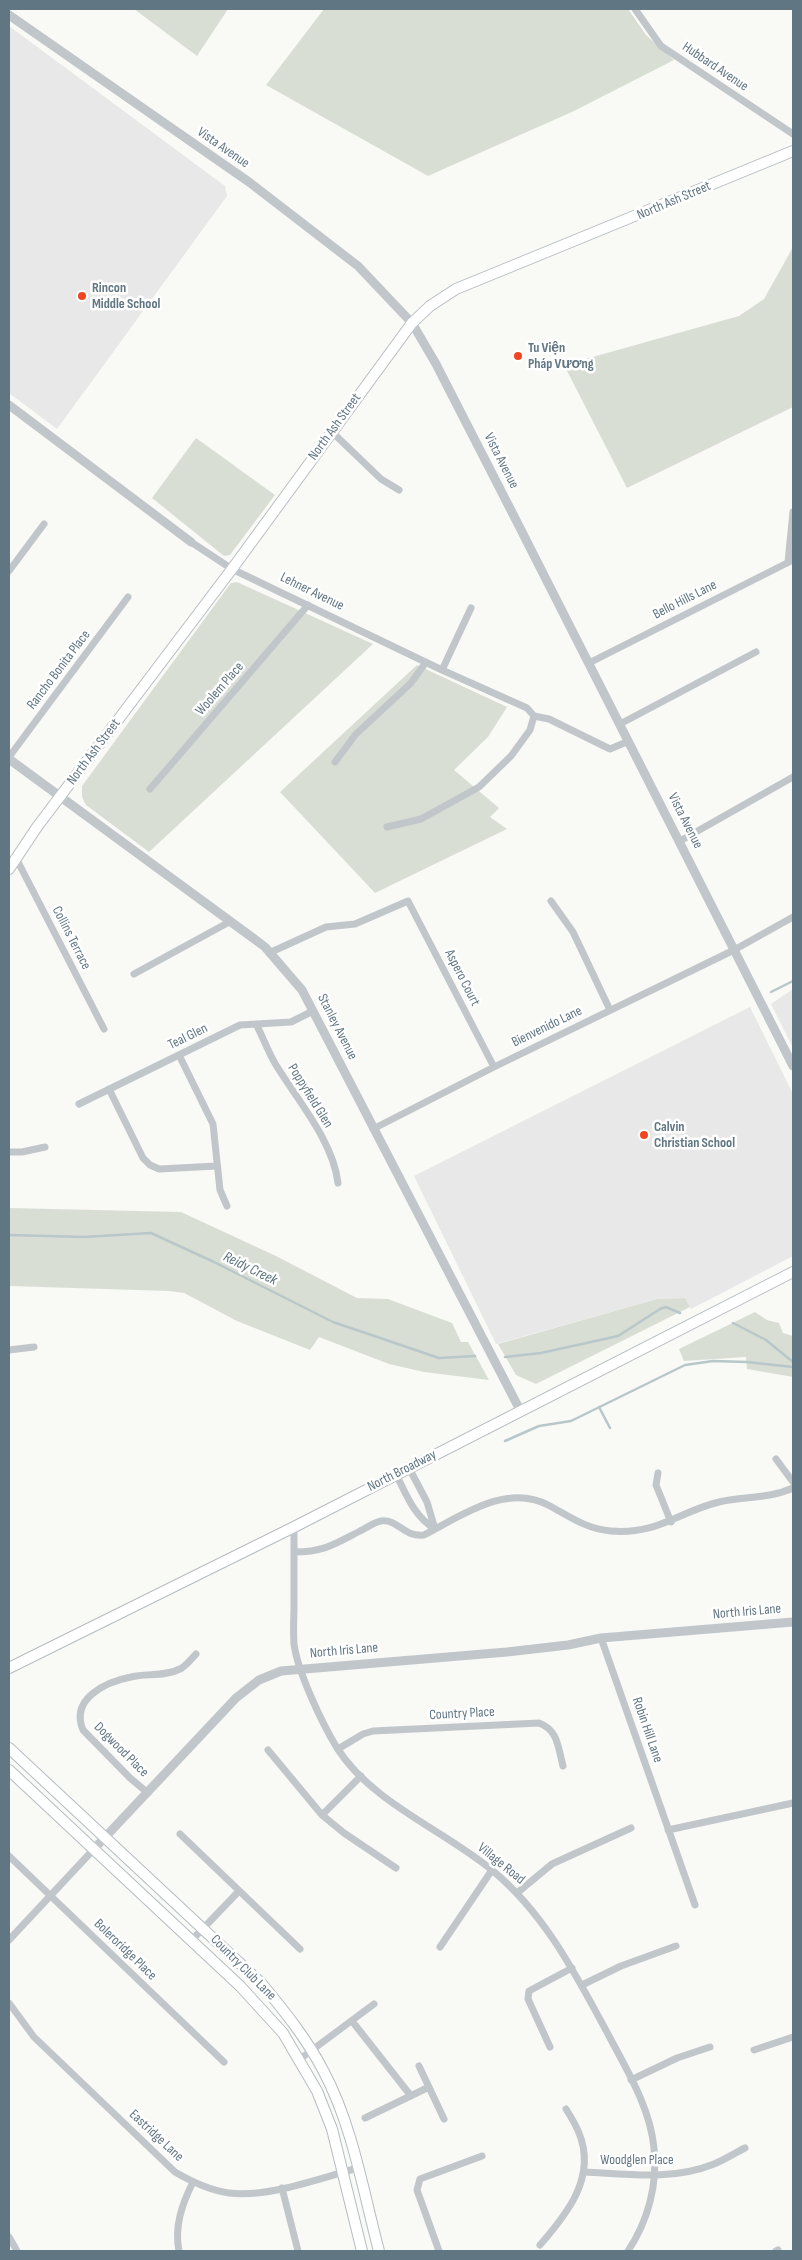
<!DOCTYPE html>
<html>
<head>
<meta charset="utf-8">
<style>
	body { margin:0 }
	#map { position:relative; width:802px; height:2260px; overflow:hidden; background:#f9f9f6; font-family:"Sofia Sans Condensed",sans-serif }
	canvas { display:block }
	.frame { position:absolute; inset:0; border:10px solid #617683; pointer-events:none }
</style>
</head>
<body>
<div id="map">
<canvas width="802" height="2260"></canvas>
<div class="frame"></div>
</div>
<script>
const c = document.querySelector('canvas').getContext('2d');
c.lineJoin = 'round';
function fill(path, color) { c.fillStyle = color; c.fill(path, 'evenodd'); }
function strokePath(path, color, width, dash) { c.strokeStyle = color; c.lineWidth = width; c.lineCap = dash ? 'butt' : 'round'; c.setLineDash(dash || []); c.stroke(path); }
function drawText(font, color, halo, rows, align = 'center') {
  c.font = font + ' "Sofia Sans Condensed",sans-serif'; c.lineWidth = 5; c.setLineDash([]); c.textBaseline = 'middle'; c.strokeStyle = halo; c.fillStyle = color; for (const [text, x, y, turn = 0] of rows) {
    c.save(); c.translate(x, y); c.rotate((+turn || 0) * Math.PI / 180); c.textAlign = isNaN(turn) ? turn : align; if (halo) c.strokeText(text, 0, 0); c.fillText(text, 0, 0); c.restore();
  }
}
fill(new Path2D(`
	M9,26L225,186L227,196L57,429L9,393Z
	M793,989V1048L771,1004Z
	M750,1007L793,1094V1256L691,1309L685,1298L657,1299L496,1344L414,1176Z`), '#e7e8e7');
fill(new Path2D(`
	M134,9H228L197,56Z
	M324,9H628L646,35L674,60L574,111L428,176L266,85Z
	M793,247V407L627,488L564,365L739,316L764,299Z
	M196,438L275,495L230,555L224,556L152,498Z
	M237,582L373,644L149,852L86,805L82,797V786L228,587L231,583Z
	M417,665L507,707L488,737L454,770L499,808L490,817L507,829L375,893L280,792Z
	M9,1208L181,1212L276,1256L357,1298L388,1299L452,1323L461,1342H468L489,1380L424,1372L389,1364L319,1337L310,1350L237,1321L184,1293L169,1291L9,1286Z
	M685,1298L690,1307L536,1384L516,1375L498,1344L657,1299Z
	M755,1312L767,1320L779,1323L783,1333L793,1336V1377L747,1369L746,1357L684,1361L679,1349Z`), '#d9ded5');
strokePath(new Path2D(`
	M771,992L793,981
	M9,1235L84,1237L151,1233L214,1262L333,1322L439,1358L475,1356
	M733,1323L766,1340L793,1362
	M505,1357L541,1353L618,1336L660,1309L666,1307L680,1313
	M599,1407L610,1428
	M505,1441L539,1426L571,1421L685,1365L713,1361L747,1362L793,1367`), '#b8c7ca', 2.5);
const secondary = new Path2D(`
	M9,869L37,827L232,569L412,323L430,306L456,289L793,151
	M9,1668L294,1527L793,1272
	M9,1748L262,1984C285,2012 307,2039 324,2072C353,2127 363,2191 379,2251
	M9,1770L240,1986L283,2033L317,2091L332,2129L362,2251`);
strokePath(secondary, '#b5bcc1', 12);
strokePath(new Path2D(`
	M635,9L661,46L793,134
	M331,431L381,479L399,490
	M191,542L232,569L442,670L527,708L534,716
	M788,562L793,512
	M9,571L44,524
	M589,663L793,560
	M442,670L471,608
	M534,716L549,719L610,749L629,741
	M620,724L756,652
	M9,757L128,597
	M335,762L356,734L411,683L426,662
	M150,789L308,605
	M387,827L421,819L479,787L511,756L530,730L534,716
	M680,841L793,777
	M16,858L104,1029
	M551,901L573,932L610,1010
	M269,953L326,927L355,924L408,901L494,1067
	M134,974L231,921
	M256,1024C263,1037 268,1052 276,1065C298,1101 333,1141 338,1183
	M179,1055L213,1124L220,1190L227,1206
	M109,1089L143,1158L150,1165L159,1169L217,1166
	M79,1104L240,1025L291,1022L313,1011
	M373,1129L494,1067L734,950L793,917
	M9,1152H22L45,1147
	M9,1350L34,1347
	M776,1459L793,1482
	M409,1468L427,1502L435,1529
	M658,1473L656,1485L671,1522
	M396,1474C407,1496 414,1516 435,1529
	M294,1527C294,1553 294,1579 294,1605C294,1617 293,1631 294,1644C298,1673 322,1723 337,1748C372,1803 444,1830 493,1871C546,1915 577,1977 609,2036C628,2072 650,2108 654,2148C658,2184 648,2221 628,2251
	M294,1552C324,1552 335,1544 360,1531C367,1528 374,1522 381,1521C399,1519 402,1537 424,1535C461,1516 506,1483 548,1505C569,1516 586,1529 611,1531C657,1535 678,1512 719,1502C744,1496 769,1499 793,1488
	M601,1638L695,1905
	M338,1749L363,1734L373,1731L539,1723C558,1730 558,1747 563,1766
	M268,1750L322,1815L344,1833L396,1868
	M148,1793L130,1778L83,1730C70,1699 105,1682 131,1677C147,1673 164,1677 180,1669C186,1666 191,1659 196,1654
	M322,1815L361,1776
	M668,1830L793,1803
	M180,1834L300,1949
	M9,1856L224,2062
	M517,1893L552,1864L631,1828
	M9,1940L94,1849
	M192,1940L239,1891
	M440,1947L492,1870
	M582,1985L621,1966L676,1946
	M9,2003L34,2037L175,2172C192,2182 209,2190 229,2193C268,2198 320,2178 358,2168
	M352,2021L411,2096
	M550,2047L528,1999L529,1991L572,1968
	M754,2050L793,2037
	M300,2059L374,2004
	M419,2066L444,2119
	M631,2080L677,2058L710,2047
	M365,2118L429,2087
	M584,2172C627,2174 672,2181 714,2164C724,2160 735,2153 745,2148
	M282,2188L298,2251
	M9,2237L17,2251
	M540,2245C567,2214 597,2177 579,2133C576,2125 571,2117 566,2109
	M179,2251C174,2227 182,2204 193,2182
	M439,2251L417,2190L420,2179L482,2156
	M776,2251L778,2250`), '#c1c6ca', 7);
strokePath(new Path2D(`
	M9,15L249,182L358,266L412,323L436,364L519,526L793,1066
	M9,405L191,542
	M9,759L253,938L265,947L302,990L520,1410
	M94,1849L236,1698L259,1680L281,1671L507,1652L568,1645L601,1638L793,1622`), '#c1c6ca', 9);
strokePath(secondary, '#fff', 10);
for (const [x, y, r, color] of [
	[82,296,5,"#f0461f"],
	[518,356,5,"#f0461f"],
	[644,1135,5,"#f0461f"]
]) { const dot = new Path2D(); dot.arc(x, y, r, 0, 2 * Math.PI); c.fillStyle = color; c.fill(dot); strokePath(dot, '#fff', 2); }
drawText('14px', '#617683', '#fff', [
	["Hubbard Avenue",715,67,34],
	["Vista Avenue",223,148,35],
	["North Ash Street",674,201,-23],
	["North Ash Street",335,427,-54],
	["Vista Avenue",501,461,63],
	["Lehner Avenue",312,592,26],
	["Bello Hills Lane",685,600,-27],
	["Rancho Bonita Place",59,670,-53],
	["Woolem Place",220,689,-49],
	["North Ash Street",94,752,-53],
	["Vista Avenue",685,821,63],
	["Collins Terrace",71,938,63],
	["Aspero Court",462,978,63],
	["Stanley Avenue",337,1027,63],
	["Bienvenido Lane",547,1027,-26],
	["Teal Glen",188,1037,-26],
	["Poppyfield Glen",310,1096,58],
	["North Broadway",402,1471,-27],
	["North Iris Lane",747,1612,-5],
	["North Iris Lane",344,1651,-5],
	["Country Place",462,1714,-3],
	["Robin Hill Lane",647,1730,71],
	["Dogwood Place",121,1750,45],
	["Village Road",501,1864,39],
	["Boleroridge Place",125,1950,44],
	["Country Club Lane",243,1968,45],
	["Eastridge Lane",156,2136,43],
	["Woodglen Place",637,2160]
]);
drawText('bold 14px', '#617683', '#fff', [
	["Rincon",92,288],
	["Middle School",92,304],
	["Tu Viện",528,348],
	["Pháp Vương",528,364],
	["Calvin",654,1127],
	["Christian School",654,1143]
], 'left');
drawText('italic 15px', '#5c767d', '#fff', [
	["Reidy Creek",250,1269,26]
]);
</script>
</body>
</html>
